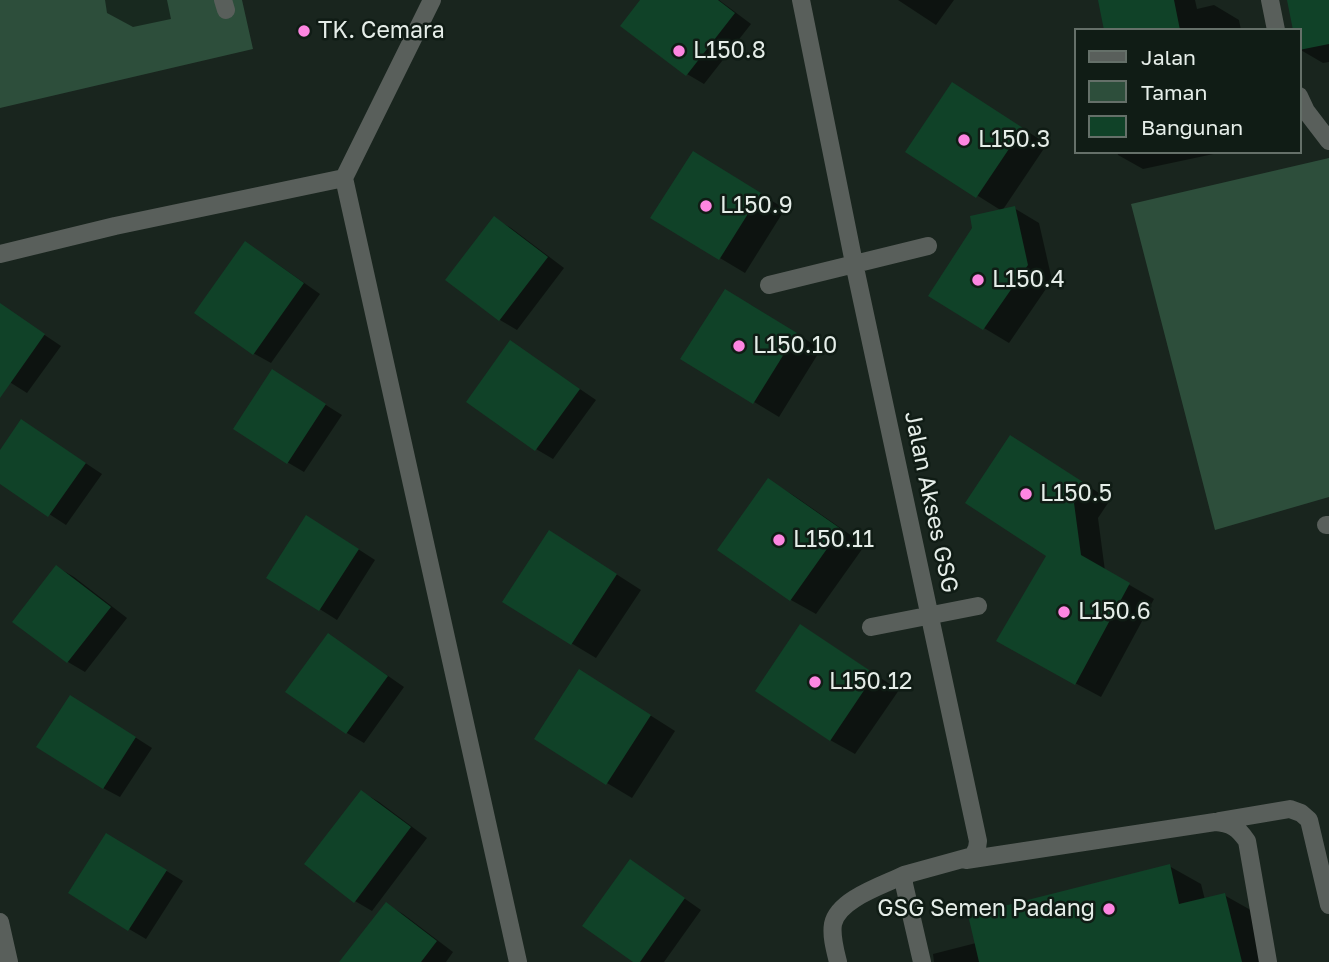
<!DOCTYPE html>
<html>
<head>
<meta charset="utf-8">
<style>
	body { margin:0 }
	#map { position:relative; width:1329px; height:962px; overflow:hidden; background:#19251e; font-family:"Golos Text",sans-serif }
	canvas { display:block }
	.legend { position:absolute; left:1074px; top:28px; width:228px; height:126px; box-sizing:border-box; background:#101c15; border:2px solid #657069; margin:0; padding:9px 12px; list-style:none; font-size:21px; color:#e5ede8 }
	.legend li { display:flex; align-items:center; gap:14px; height:35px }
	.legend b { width:35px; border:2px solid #657069 }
</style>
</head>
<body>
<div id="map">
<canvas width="1329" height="962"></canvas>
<ul class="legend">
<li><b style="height:9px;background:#595f5b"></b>Jalan</li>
<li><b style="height:19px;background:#2d4e3b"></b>Taman</li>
<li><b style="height:19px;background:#104228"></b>Bangunan</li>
</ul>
</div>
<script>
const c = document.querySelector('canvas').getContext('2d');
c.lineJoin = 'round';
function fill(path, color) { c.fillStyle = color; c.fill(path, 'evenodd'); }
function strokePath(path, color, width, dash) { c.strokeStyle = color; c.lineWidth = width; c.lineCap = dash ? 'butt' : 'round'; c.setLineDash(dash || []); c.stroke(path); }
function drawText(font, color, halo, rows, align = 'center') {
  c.font = font + ' "Golos Text",sans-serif'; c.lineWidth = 5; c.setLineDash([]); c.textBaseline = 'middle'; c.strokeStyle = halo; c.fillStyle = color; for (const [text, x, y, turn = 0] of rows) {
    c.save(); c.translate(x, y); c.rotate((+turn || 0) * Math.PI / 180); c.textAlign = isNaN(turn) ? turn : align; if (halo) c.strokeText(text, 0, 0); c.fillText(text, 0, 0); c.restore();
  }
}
fill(new Path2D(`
	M0,0H242L253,49L0,108Z
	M1329,158V497L1215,530L1131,204Z`), '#2d4e3b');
fill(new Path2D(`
	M105,0H167L171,19L133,27L107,13Z
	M643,0H719L751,24L704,84L687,74Z
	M898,0H954L936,25Z
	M1099,0H1195L1197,9L1214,5L1239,20L1241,30H1101L1106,29Z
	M1289,0H1329V62L1323,63L1299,49V30Z
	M953,84L1047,144L1002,211L1014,208L1039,223L1052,280L1009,343L984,328L1002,211L908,152Z
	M1117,152H1223L1143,169L1118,155Z
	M718,167L785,209L745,273L653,218Z
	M494,218L511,228L564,268L517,330L500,320Z
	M263,254L320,294L271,363L253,353Z
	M0,305L61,346L27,393L0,376Z
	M751,305L821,349L779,417L683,359Z
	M511,342L596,400L553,459L536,449Z
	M289,382L342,415L304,472L287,462Z
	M22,421L102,474L66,525L0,482V453Z
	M1035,452L1110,500L1098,518L1105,571L1154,599L1101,697L1023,655L1048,555Z
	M768,480L793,495L865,545L816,614L791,600L720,550Z
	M324,527L375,560L337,620L269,577Z
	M574,547L641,590L596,658L571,643Z
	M57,567L74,577L127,618L85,672L68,662Z
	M801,626L899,690L855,754L830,740Z
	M329,635L404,687L364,743L347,733Z
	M604,686L675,731L632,798L607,783Z
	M88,707L152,748L120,797L103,788Z
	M362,792L379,802L427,838L372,911L355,901Z
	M124,845L183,881L146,939L129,929Z
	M631,861L701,910L664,962H636Z
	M1169,866L1201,884L1205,900L1224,895L1256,913L1268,962H934L933,954L976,943Z
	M386,904L403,914L453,952L446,962H346Z`), '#0007');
fill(new Path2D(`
	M640,0H718L735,13L686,76L620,26Z
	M1098,0H1174L1180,30H1104Z
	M1287,0H1329V44L1299,50V30H1293Z
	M952,82L1023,128L976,198L905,152Z
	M693,151L761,193L719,260L650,218Z
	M1015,206L1028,265L983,330L928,296L972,228L970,216Z
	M494,216L548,257L499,321L445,280Z
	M245,241L304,283L253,355L194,313Z
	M725,289L797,333L753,404L680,359Z
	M0,303L45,334L0,398Z
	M510,340L580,389L535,451L466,402Z
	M272,369L326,404L287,464L233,429Z
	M21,419L86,463L48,517L0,484V450Z
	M1010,435L1086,484L1074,503L1081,555L1130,583L1075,685L996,641L1046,556L965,503Z
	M768,478L841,529L790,601L717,550Z
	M306,515L359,549L319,611L266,578Z
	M549,530L617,574L571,645L502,602Z
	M56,565L111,607L67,663L12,622Z
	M800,624L875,674L830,741L755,691Z
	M328,633L388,676L346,734L285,692Z
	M579,669L651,715L606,785L534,739Z
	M70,695L136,737L103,789L36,747Z
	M361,790L411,827L354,903L304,864Z
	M106,833L167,870L128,931L68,893Z
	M630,859L685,898L640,962H633L582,926Z
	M1170,864L1179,904L1225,893L1242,962H979L968,915Z
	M386,902L437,941L421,962H339Z`), '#104228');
strokePath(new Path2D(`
	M223,0L226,10
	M432,0L344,178L518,962
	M801,0L854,263L978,841L977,848L973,856L904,875V884L922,962
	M1270,0L1276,30
	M1299,96L1306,111L1329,141
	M0,254L115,226L344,178
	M769,285L928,246
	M1326,525H1329
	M871,627L978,606
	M1219,821L1290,809L1301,813L1309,820L1329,905
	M966,860L1215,822C1231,823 1238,828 1247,841L1268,962
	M0,922L9,962
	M838,962C835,950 831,936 833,924C838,899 884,885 904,875`), '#595f5b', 18);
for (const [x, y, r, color] of [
	[304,31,7,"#fd86e1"],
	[679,51,7,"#fd86e1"],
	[964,140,7,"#fd86e1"],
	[706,206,7,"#fd86e1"],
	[978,280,7,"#fd86e1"],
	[739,346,7,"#fd86e1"],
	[1026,494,7,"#fd86e1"],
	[779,540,7,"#fd86e1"],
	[1064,612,7,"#fd86e1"],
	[815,682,7,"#fd86e1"],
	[1109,909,7,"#fd86e1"]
]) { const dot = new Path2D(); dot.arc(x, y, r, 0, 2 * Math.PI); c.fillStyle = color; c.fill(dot); strokePath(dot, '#101c15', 2.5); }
drawText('23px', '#e5ede8', '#101c15', [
	["TK. Cemara",318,31],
	["L150.8",693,51],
	["L150.3",978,140],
	["L150.9",720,206],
	["L150.4",992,280],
	["L150.10",753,346],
	["L150.5",1040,494],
	["L150.11",793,540],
	["L150.6",1078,612],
	["L150.12",829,682],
	["GSG Semen Padang",1095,909,"right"]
], 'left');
drawText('23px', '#e5ede8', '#101c15', [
	["Jalan Akses GSG",931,502,78]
]);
</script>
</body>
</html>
